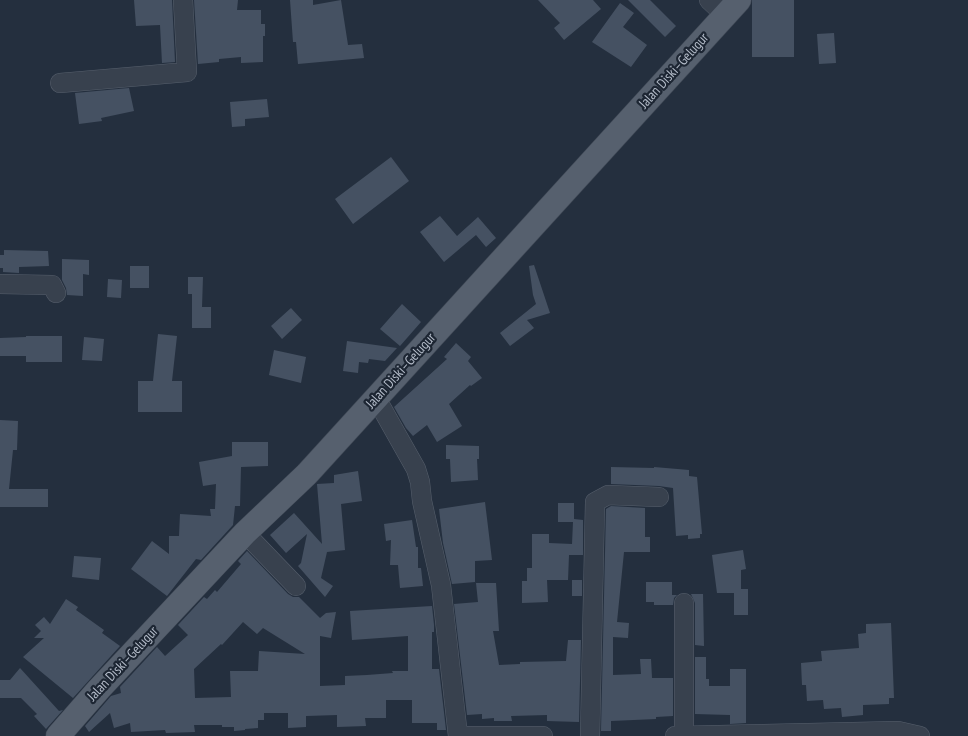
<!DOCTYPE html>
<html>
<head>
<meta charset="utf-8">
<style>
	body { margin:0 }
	canvas { display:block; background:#242f3e }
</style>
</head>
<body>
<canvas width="968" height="736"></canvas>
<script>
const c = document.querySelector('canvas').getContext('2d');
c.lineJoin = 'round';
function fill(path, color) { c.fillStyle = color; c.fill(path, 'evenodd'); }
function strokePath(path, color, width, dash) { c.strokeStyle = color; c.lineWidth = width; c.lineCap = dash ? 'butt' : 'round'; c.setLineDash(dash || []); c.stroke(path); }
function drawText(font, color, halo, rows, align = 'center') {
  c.font = font + ' "PT Sans Narrow",sans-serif'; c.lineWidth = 4.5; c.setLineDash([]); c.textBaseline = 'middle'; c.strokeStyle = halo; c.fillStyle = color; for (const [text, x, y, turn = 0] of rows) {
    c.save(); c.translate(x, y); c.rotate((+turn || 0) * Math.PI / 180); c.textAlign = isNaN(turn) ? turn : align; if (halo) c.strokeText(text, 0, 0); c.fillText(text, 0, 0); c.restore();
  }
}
fill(new Path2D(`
	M134,0H172L175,62L162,63L160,25L136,26Z
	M194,0H238L237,10H261V24H265V36H263V62L241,63V57L219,59V62L198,64Z
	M290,0H313V5L341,0L348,45L362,44L364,58L298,64L296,42H293Z
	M538,0H593L601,9L564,40L554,28L560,23Z
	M628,0H650L676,26L665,37Z
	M752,0H794V57H752Z
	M620,3L634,13L623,27L647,45L631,67L592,42Z
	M834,33L836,63L819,64L817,34Z
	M129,88L134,111L101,118L102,121L79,124L75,93Z
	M267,99L269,117L245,119V126L232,127L230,102Z
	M391,157L409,181L353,224L335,199Z
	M440,216L457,236L478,217L496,238L486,247L476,235L444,262L420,232Z
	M4,250L48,251L49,266L19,267V273L3,272V268H0V255H4Z
	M62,259L89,260V275L83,274V296L67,295L66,288L62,280Z
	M534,265L550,313L527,320L534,328L510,346L500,333L536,304L533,295L529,266Z
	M130,266H149V288H130Z
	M188,277H203L202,307H211V328H192V294H188Z
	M108,279L122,280L121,298L107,297Z
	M402,304L421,322L400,346L380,329Z
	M291,308L302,320L282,339L271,326Z
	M158,334L177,336L172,381H182V412H138V381H153Z
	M26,336H62V362H26V356H0V338L26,337Z
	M84,337L104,339L102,361L82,360Z
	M347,341L397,348L385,361L369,359L368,363L359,362L358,373L343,371Z
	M456,343L471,357L468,361L482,378L471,386L470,385L449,404L462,426L437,442L427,425L413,436L406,428L394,407L447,359L444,357Z
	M274,350L306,357L301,383L269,375Z
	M0,420L18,421L17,450H13L9,489H48V507H0Z
	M232,442H268V466L241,467L240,506H235L233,525L201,560L196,559L167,596L131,569L152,541L169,554V536H179L180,514L211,516L210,509H215L216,484L203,486L199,462L232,456Z
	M446,445L479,446V459H477L478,480L451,482L450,459H446Z
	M611,467L654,468V467L689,470V476L697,477L702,534H700V538L688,539V535L676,536L673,488L659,486L611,484Z
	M358,471L362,501L341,504L345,550L327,552L321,578L333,586L325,597L298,566L301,563L307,534L286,553L270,535L294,513L322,544L317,484L334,483V475Z
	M485,502L492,560L475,561V582L452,584L443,543L439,509Z
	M558,503H574V519L583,520V555H569L568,580H547L548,602L522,603V581H527V568H532V534H549V543L572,544L573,522H558Z
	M611,506L645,508V537H650V552H624L617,622L629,623L628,638L613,637V675L641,674L640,659H651L652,678H673V716L656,717V719L611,721V731H601L606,509Z
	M412,520L416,547H418V568H421L423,586L400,588L398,565H390L391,540L386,541L384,524Z
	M743,550L746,569L741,570V589H748V615H734V593H717L712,555Z
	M247,551L288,594L293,597H299L320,618L326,613L336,612L331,638L320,636V686L345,685V676L367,675L393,673L392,671H408V636L352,640L350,611L432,606L434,625V632H432V669H439L446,730H437V723H412V700H386V718H365L366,726L337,727V715L306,716V727L288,728V713H264V720H258V728L245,729V730L234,731V727H222V725H194L195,732L166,733L165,730L131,732L130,723L114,728L110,713L89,732L85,726L111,696L121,693L120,687L157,647L165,656L188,635L178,625L204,597L207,599L215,590L217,592L241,564L238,561ZM243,622L257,634L263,628L305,654L259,651L258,671H230L231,697L195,698L194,669L221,644L222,645Z
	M74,556L101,558L99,580L72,577Z
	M572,580H582V596H572Z
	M646,582H672V595H677L674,598L673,605H654V602H646Z
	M476,583H496L499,631H493L499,665L520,664V662L566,661L568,640H581L579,722L547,721V715L511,716L512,721H494V718L482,719V714L467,715L454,604L478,602Z
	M691,594H703L704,646L695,645V603Z
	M66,599L78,607L76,610L104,630L102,633L120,646L73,698L23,657L44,638H34L41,631L35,625L44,617L50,624Z
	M891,623L894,698H889V704L863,705V715L842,717L841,708L824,709L823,700L807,701L806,685H802L801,663L822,661L821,651L859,648L858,634L866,633V624Z
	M695,657H706V679H709V686H730V669H746V723L730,724V715L695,714Z
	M20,668L59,711L63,710L46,729L34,716L37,714L21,698H0V680H10Z`), '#455162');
const minor = new Path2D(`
	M709,0L725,15
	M60,83L187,72L183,0
	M0,284L52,285L56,293
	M376,398L416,469L420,482L422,501L441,585L458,736
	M245,533L296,586
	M684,603V735
	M467,736H543
	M590,736L595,502L608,495L659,497
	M675,736L898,731L920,736`);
const major = new Path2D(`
	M58,736L99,689L245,533L307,474L739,0`);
strokePath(minor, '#565f6c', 20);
strokePath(major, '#414a57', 25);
strokePath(minor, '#38414e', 19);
strokePath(major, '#56606e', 24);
drawText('14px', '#b4bcc9', '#1d2633', [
	["Jalan Diski–Gelugur",674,71,-48],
	["Jalan Diski–Gelugur",401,371,-48],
	["Jalan Diski–Gelugur",123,664,-47]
]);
</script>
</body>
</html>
